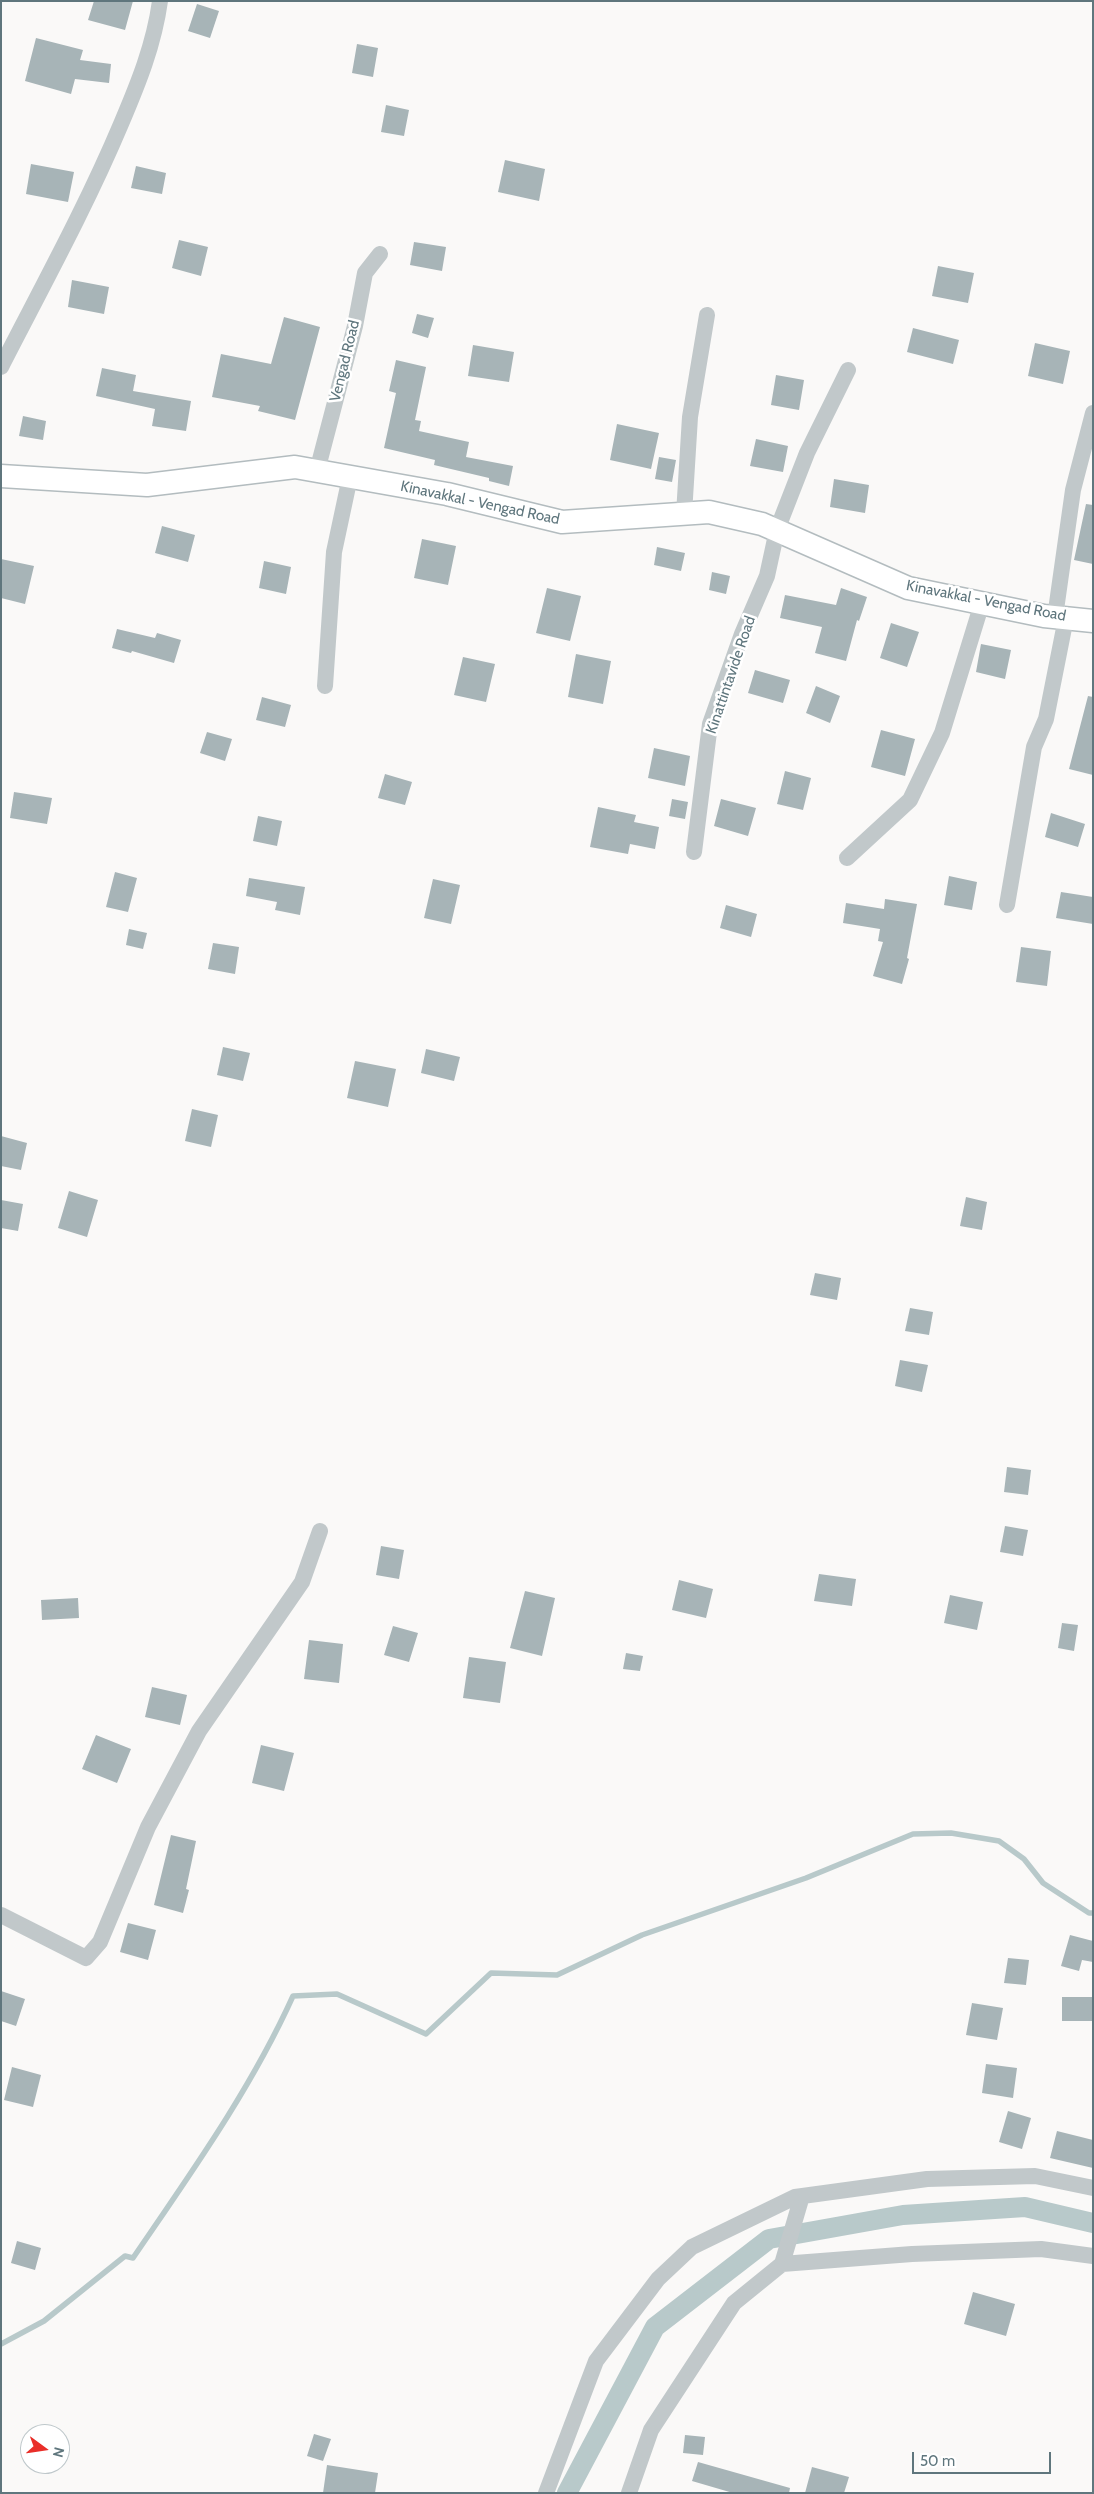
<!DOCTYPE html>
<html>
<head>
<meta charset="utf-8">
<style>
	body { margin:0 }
	#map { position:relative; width:1094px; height:2494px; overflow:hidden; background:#faf9f8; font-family:Cabin,sans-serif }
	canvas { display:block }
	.frame { position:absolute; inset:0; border:2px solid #5f767d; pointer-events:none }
	.north { position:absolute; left:20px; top:2424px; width:50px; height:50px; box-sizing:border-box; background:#fff; border:1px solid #bfc8cb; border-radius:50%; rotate:104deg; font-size:14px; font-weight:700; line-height:20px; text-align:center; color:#5f767d }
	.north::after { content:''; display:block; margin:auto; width:18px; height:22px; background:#e92f29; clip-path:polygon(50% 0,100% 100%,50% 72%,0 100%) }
	.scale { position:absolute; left:912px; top:2452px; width:139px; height:22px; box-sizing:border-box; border:2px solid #5f767d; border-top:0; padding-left:6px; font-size:15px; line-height:18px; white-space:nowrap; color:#5f767d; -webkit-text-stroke:4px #fff; paint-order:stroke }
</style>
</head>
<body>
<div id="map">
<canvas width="1094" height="2494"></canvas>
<div class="frame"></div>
<div class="north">N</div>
<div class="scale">50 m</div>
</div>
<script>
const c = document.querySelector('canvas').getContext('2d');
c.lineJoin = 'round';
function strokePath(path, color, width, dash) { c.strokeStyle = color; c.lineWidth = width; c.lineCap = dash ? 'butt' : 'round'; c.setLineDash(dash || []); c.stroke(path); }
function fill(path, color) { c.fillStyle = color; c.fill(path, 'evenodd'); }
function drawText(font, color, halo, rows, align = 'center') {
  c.font = font + ' Cabin,sans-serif'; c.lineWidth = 5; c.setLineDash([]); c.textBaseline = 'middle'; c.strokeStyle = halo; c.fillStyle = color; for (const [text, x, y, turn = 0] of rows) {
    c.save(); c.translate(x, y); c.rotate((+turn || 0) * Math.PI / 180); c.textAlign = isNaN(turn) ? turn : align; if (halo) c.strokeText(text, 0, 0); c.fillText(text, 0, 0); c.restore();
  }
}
strokePath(new Path2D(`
	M1,2344L44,2321L125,2256L133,2258C191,2173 251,2089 293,1996L337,1994L426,2034L491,1973L557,1975L642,1935L806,1878L913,1834L951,1833L999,1841L1024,1859L1043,1883L1089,1913H1093`), '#b8c9ca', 5.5);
strokePath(new Path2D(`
	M567,2493L655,2327L769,2239L903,2215L1025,2207L1093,2223`), '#b8c9ca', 20);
fill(new Path2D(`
	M94,1H133L125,30L88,20Z
	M197,4L219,11L210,38L188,31Z
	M36,38L83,50L80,60L111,64L109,83L75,79L71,94L25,81Z
	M357,44L378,48L373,77L352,73Z
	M386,105L409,110L404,136L381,132Z
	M505,160L545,169L539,201L498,192Z
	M31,164L74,172L68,202L26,194Z
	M136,166L166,173L162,194L131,188Z
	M179,240L208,247L201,276L172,268Z
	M414,242L446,247L442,271L410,265Z
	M938,266L974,273L968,303L932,296Z
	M72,280L109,287L104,314L68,307Z
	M417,314L434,318L428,338L412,333Z
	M284,317L320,327L295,420L258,411L260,406L212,397L221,354L271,364Z
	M913,328L959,340L953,364L907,352Z
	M1035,343L1070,351L1063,384L1028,376Z
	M473,345L514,352L509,382L468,376Z
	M396,360L426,367L415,420L421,421L419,431L469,442L466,457L513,466L509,486L489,481V478L434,465L435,460L384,448L396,393L389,391Z
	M102,368L136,375L133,391L191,401L186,431L152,426L155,409L96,396Z
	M776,375L804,380L799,410L771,405Z
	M23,416L46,421L43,440L19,436Z
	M617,424L659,433L651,469L610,460Z
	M756,439L788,446L783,472L750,466Z
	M659,457L676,460L672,482L655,479Z
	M834,479L869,485L865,513L830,507Z
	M1086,504L1093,505V564L1074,560Z
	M162,526L195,535L188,562L155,553Z
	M422,539L456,546L448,585L414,578Z
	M657,547L685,553L681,571L654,565Z
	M1,559L34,566L25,604L1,598Z
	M264,561L291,567L286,594L259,588Z
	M712,572L730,576L726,594L709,590Z
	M547,588L581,596L570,641L536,633Z
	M841,588L867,597L859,621L857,620L846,661L815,653L822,627L780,618L785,595L836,605Z
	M891,623L919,632L907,667L880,658Z
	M117,629L155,638L157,633L181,640L174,663L132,651L131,653L112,648Z
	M981,644L1011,650L1005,679L976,672Z
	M576,654L611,661L603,704L568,697Z
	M463,657L495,664L486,702L454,695Z
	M755,670L790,680L783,703L748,693Z
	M816,686L840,696L830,723L806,713Z
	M1088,696L1093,697V775L1069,769Z
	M262,697L291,705L285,727L256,720Z
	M881,730L915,739L905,776L871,767Z
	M207,732L232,739L225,761L200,753Z
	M654,748L690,756L685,786L648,778Z
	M785,771L811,778L803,810L777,804Z
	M385,774L412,782L405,805L378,798Z
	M14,792L52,798L47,824L10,818Z
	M672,799L688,802L685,819L669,816Z
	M721,799L756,808L748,836L714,826Z
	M598,807L636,815L634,822L659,827L655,849L630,844L628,854L590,847Z
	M1051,813L1085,824L1078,847L1045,837Z
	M258,816L282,821L277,846L253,841Z
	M115,872L137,878L128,912L106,907Z
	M949,876L977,882L972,910L944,905Z
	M249,878L305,887L300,915L275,910L277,902L246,896Z
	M433,879L460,885L451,924L424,918Z
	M1061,892L1093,897V924L1056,918Z
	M885,899L917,904L907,958L909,959L902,984L873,976L883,942L878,941L880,929L843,923L846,903L884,909Z
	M726,905L757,914L751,937L720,928Z
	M129,929L147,933L143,949L126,945Z
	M213,943L239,947L235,974L208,969Z
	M1021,947L1051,951L1047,986L1016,982Z
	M223,1047L250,1053L243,1081L217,1075Z
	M426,1049L460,1057L454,1081L421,1073Z
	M355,1061L396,1069L388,1107L347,1098Z
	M192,1109L218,1115L211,1147L185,1141Z
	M1,1136L27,1143L21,1170L1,1166Z
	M69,1191L98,1200L87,1237L58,1228Z
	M966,1197L987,1202L982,1230L960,1226Z
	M1,1200L23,1204L18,1231L1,1228Z
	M815,1273L841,1278L837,1300L810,1295Z
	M910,1308L933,1312L929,1335L905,1331Z
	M900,1360L928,1365L922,1392L895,1386Z
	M1007,1467L1031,1470L1028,1495L1004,1492Z
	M1005,1526L1028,1530L1023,1556L1000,1552Z
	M381,1546L404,1550L399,1579L376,1575Z
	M819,1574L856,1579L852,1606L814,1601Z
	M679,1580L713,1589L706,1618L672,1610Z
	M525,1591L555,1598L542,1656L510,1648Z
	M950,1595L983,1602L977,1630L944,1623Z
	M78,1598L79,1618L42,1620L41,1600Z
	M1062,1623L1078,1625L1074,1651L1058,1648Z
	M393,1626L418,1633L409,1662L384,1655Z
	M309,1640L343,1644L339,1683L304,1679Z
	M626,1653L643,1656L640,1671L623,1669Z
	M469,1657L506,1662L500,1703L463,1698Z
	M152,1687L187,1695L180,1725L145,1717Z
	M96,1735L131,1749L117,1783L82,1769Z
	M261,1745L294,1753L284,1791L252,1783Z
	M171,1835L196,1841L186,1889L189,1890L183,1913L154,1905Z
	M128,1923L156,1930L148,1960L120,1952Z
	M1070,1935L1093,1941V1962L1082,1960L1079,1971L1061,1966Z
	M1008,1958L1029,1960L1026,1985L1004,1983Z
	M1,1991L25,1999L16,2026L1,2021Z
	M1062,1997H1093V2021H1062Z
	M972,2003L1003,2008L997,2040L966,2035Z
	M986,2064L1017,2068L1013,2098L982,2093Z
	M12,2067L41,2075L33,2107L4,2100Z
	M1008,2111L1031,2118L1022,2149L999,2142Z
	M1057,2131L1093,2140V2168L1050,2158Z
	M17,2241L41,2248L35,2270L11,2263Z
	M973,2292L1015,2304L1006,2336L964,2324Z
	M314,2434L331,2439L323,2461L307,2456Z
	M685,2435L705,2437L703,2455L683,2453Z
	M698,2462L790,2488L789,2493H733L692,2481Z
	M327,2465L378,2473L375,2493H323Z
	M812,2467L849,2477L844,2493H805Z`), '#a7b4b7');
const secondary = new Path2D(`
	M1,476L147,485L295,467L447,494L562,522L709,512L762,524L908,588L1044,616L1093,621`);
strokePath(secondary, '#b3bcbf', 25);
strokePath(new Path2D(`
	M1,367C42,287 86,207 121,124C138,84 154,45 160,1
	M317,471L355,326L365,273L380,254
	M684,514L690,417L707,315
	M1055,617L1073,490L1093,413
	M325,686L334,552L350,477
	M694,852L710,724L742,634L767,576L777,530L807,453L848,370
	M847,858L910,800L942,733L982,603
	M1007,905L1034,747L1046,719L1066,618
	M1,1915L86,1958L100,1942L148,1827L199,1731L302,1582L320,1531
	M782,2264L802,2196
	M546,2493L596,2361L658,2279L692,2247L795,2197L927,2179L1035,2176L1093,2188
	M629,2493L651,2430L734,2303L782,2264L912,2254L1041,2249L1093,2256`), '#c1c8ca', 16);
strokePath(secondary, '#fff', 22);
drawText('15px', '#5f767d', '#fff', [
	["Vengad Road",345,361,-76],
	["Kinavakkal - Vengad Road",480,503,12],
	["Kinavakkal - Vengad Road",986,601,11],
	["Kinattintavide Road",731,675,-71]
]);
</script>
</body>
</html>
